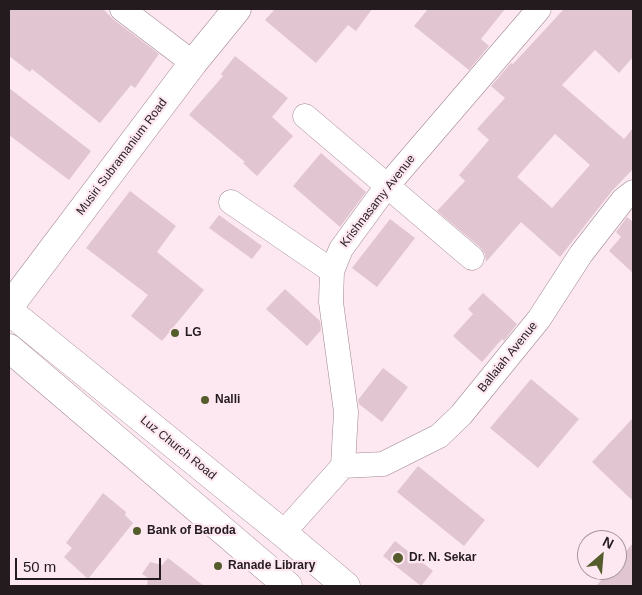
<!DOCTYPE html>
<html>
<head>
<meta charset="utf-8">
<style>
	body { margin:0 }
	#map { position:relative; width:642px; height:595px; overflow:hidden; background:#fde7f0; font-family:Arial,sans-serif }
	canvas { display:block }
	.frame { position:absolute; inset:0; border:10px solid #241b1f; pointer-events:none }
	.north { position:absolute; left:577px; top:530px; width:50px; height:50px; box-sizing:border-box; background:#fde7f0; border:1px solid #a6959c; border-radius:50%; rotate:27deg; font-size:14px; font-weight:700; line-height:20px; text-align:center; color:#241b1f }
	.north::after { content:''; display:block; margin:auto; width:18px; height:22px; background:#555c2b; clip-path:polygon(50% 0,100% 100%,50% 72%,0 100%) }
	.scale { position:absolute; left:15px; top:558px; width:146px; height:22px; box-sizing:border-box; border:2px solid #241b1f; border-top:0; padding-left:6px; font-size:15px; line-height:18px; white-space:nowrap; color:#241b1f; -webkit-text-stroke:4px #fde7f0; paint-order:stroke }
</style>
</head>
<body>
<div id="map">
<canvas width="642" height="595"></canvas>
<div class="frame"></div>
<div class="north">N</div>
<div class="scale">50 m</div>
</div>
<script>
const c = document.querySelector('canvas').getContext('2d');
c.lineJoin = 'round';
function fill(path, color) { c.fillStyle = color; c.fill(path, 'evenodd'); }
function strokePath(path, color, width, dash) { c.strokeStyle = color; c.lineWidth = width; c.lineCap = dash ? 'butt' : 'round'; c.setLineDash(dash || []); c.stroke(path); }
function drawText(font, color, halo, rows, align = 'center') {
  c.font = font + ' Arial,sans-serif'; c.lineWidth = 4.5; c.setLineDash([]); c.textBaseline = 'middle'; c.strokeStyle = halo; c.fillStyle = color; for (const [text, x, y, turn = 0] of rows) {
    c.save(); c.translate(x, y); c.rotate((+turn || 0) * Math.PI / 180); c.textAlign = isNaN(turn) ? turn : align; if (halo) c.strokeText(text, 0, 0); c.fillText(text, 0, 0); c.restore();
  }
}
fill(new Path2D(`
	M9,9H103L114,20L159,54L135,88L131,85L100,123L32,69L30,72L9,56Z
	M275,9H372L356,31L348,25L316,63L265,20Z
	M428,9H505L481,39L489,46L469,70L414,26Z
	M564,9H633V57L619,73L595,50L562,85L624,139L633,128V169L612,191L560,257L521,222L486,262L485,254L481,248L437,211L465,181L459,175L489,140L477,129L505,98L491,86L511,63L513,64ZM555,134L590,165L552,208L517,177Z
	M235,56L288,98L272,117L293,136L257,176L243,163L245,162L189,115L223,76L221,74Z
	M9,88L91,151L69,180L9,135Z
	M321,153L366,192L340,227L293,186Z
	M130,191L176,226L157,252L204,290L162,341L131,316L148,295L86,248Z
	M219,215L262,246L252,259L209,228Z
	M627,217L633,222V273L609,251L621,237L616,232Z
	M390,219L415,238L377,287L352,268Z
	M285,289L320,321L321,330L307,346L266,309Z
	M483,293L517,324L504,341L502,339L482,362L453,336L473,314L468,309Z
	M383,368L408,387L382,422L359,404L358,400Z
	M531,379L579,419L538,468L490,428Z
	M633,418V501L592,462Z
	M418,466L485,520L464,546L397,492Z
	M103,493L126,512L125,515L133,523L88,579L64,557L72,548L66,543Z
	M395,541L433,571L421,586L383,556Z
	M633,543V586H596L610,570H617V562Z
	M168,558L204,586H147L148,578L142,574L150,562L162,565Z`), '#e1c6d1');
const minor = new Path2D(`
	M122,9L193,63
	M305,116L472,258
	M231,202L332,271
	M343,466L383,464L439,436L461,415L539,319L581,254L623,200L633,192
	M283,533L343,466L346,412L331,302L332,271L341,249L387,186L539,9`);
const secondary = new Path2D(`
	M9,307L193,63L237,9
	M9,311L283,533L346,586
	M9,348L288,586`);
strokePath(minor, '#a08792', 25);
strokePath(secondary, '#a08792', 29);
strokePath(minor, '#fff', 24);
strokePath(secondary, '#fff', 28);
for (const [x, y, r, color] of [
	[175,333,5,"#555c2b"],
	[205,400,5,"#555c2b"],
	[137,531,5,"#555c2b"],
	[398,558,6,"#555c2b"],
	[218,566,5,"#555c2b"]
]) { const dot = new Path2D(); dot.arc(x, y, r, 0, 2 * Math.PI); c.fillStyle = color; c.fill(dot); strokePath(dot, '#fde7f0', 2); }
drawText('12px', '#241b1f', '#fde7f0', [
	["Musiri Subramanium Road",122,157,-53],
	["Krishnasamy Avenue",378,201,-52],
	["Ballaiah Avenue",508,357,-51],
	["Luz Church Road",178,448,39]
]);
drawText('bold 12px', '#241b1f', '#fde7f0', [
	["LG",185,333],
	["Nalli",215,400],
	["Bank of Baroda",147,531],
	["Dr. N. Sekar",409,558],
	["Ranade Library",228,566]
], 'left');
</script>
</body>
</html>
